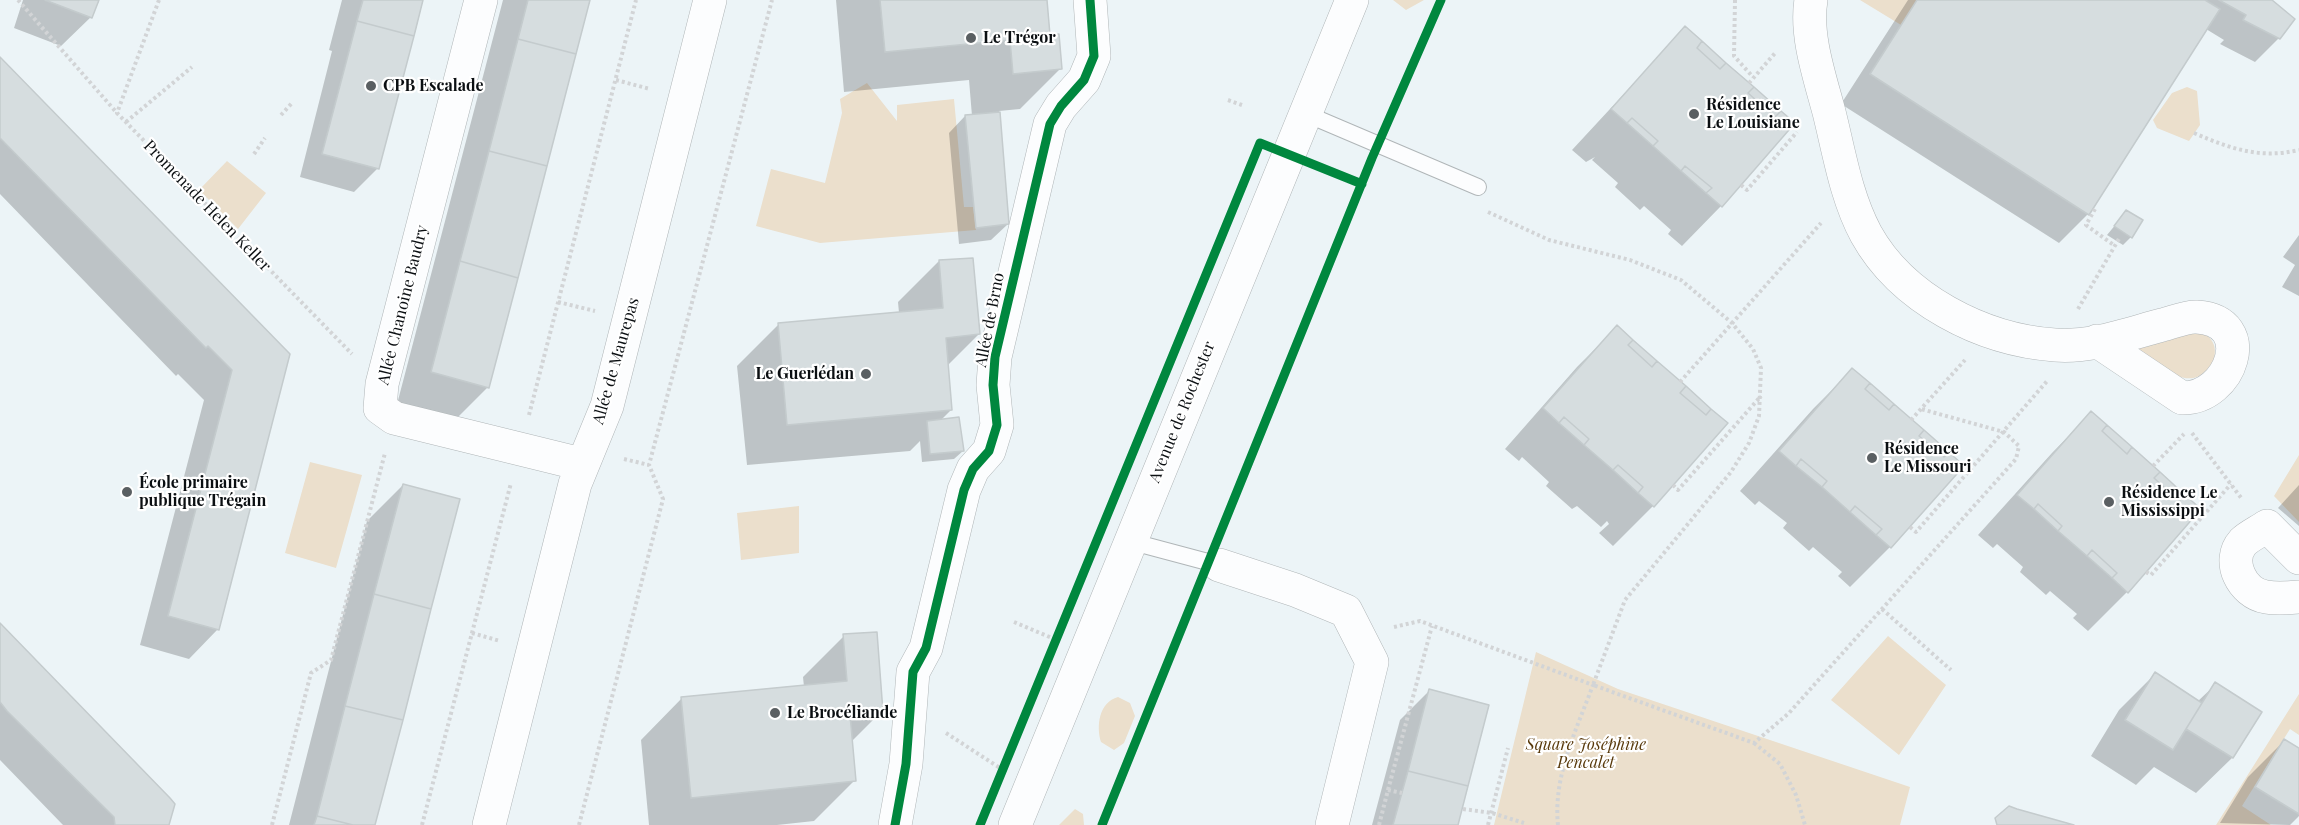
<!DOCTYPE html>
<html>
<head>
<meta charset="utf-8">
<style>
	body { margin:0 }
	canvas { display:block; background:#ecf4f7 }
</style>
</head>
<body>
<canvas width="2299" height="825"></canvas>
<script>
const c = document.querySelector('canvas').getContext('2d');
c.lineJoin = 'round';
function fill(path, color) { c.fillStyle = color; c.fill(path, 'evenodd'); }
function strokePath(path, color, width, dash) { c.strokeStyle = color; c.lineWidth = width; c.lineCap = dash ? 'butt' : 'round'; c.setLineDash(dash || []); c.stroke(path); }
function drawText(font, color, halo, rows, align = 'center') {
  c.font = font + ' "Playfair Display",serif'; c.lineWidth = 4.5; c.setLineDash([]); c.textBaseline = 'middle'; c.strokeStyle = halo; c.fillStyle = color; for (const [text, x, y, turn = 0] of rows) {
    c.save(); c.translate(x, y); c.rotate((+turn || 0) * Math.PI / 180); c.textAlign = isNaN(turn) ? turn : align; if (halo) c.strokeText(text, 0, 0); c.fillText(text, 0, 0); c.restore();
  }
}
fill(new Path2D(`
	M1393,0H1424L1406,10Z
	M1860,0H1917L1901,25Z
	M867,83L897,121V105L954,99L964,207H973L976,230L820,243L756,226L771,169L825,183L842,113L840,99Z
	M2187,87L2197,91L2200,125L2189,141L2157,128L2153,120L2172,93Z
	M227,161L266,193L238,229L199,190Z
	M2200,329C2213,340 2217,344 2214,361C2209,367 2204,374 2197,377C2180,384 2148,362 2139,349L2140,345Z
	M2299,455V522L2274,496Z
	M310,462L362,475L336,568L285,553Z
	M799,506V553L741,560L737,513Z
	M1888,636L1946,685L1899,755L1831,700Z
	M1536,652L1618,689L1910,787L1900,825H1494Z
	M2299,694V735L2290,729L2242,806L2271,825H2216Z
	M1118,697L1130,703L1135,716L1124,743L1114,750L1101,742C1096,726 1099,702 1118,697Z
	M1075,809L1083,814L1084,825H1059Z`), '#ebdfcc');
fill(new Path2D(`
	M23,0H97L91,17L61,46L14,28Z
	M342,0H422L378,168L354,192L300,177L332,51L329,50Z
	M503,0H589L488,387L452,423L396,408Z
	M836,0H1045L1049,37L1061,68L1020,109L999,111L1008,224L991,240L959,244L949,133L965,116H972L969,80L844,92Z
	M1908,0H2270L2279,38L2255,62L2220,44L2224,40L2206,29L2088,214L2059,243L1841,104Z
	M1685,28L1721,206L1682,246L1668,234L1671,230L1644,206L1640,210L1615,187L1618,183L1592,160L1595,157L1586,162L1572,150Z
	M0,59L289,355L218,629L189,659L140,645L204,400L178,374L176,376L0,194Z
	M2126,212L2131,237L2123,245L2107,235Z
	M2299,235V296L2282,287L2295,265L2283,257Z
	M939,261L979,334L947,366L951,410L940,421L963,451L954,459L922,462L920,441L910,451L747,465L737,366L778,325L899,313L898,302Z
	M1617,327L1726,423L1653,506L1613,546L1599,533L1609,524L1607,521L1601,527L1577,506L1572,509L1546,486L1549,482L1522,457L1519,461L1505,449L1577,367Z
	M1852,370L1962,466L1890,547L1850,587L1838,576L1842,572L1813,547L1809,551L1783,528L1787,523L1759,501L1755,505L1740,491L1813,409Z
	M2091,413L2127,592L2088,631L2073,618L2077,614L2050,591L2046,595L2020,572L2023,567L1997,544L1993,548L1978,535L2052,453Z
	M403,485L373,825H289L367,521Z
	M2299,485V526L2278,508Z
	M0,626L168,825H63L0,760Z
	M844,636L882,711L851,742L855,780L814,821L777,825H649L641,740L682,698L804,687L803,677Z
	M2155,674L2197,702L2216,684L2260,712L2232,758L2196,793L2154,767L2136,785L2091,756L2119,710Z
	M1429,691L1457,825H1372L1400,720Z
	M2284,741L2299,750V816L2290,825L2220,823L2248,777Z`), '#0003');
const building = new Path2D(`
	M45,0H99L92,18Z
	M363,0H423L414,36L357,21Z
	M528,0H590L576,54L518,39Z
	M880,0H1047L1050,35L1059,34L1062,69L1013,74L1010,40L885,52Z
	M1917,0H2205L2220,9L2089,215L1870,74Z
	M2219,0H2272L2295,19L2280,39L2243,20L2246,15Z
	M357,21L414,36L379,169L322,154Z
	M1685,26L1702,41L1697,48L1720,69L1726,63L1754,87L1748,93L1775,117L1781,111L1795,123L1722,207L1706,193L1712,188L1685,166L1681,171L1653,146L1658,141L1632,118L1627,123L1611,109Z
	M518,39L576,54L547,166L489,151Z
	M1702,41L1726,63L1720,69L1697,48Z
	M0,57L290,354L219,630L168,616L232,370L208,346L206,348L0,138Z
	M1754,87L1781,111L1775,117L1748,93Z
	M1000,112L1009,224L976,228L965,115Z
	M1632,118L1658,141L1653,146L1627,123Z
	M489,151L547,166L518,278L460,261Z
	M1685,166L1712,188L1706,193L1681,171Z
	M2126,210L2143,220L2132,238L2114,226Z
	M973,258L980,334L946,338L952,410L787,425L778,323L943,308L939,260Z
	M460,261L518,278L489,388L431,372Z
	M1617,325L1633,340L1628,345L1652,367L1657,361L1686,386L1680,393L1706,415L1711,409L1728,423L1654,507L1638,493L1643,487L1618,465L1613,470L1584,445L1589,439L1564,417L1559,423L1543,408Z
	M1633,340L1657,361L1652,367L1628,345Z
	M1852,368L1870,383L1865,389L1889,410L1894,404L1924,430L1919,436L1944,457L1949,452L1964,466L1891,548L1876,535L1882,529L1855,506L1850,512L1822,487L1827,481L1801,459L1796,466L1779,451Z
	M1870,383L1894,404L1889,410L1865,389Z
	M1686,386L1711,409L1706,415L1680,393Z
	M2091,411L2107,425L2102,431L2127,454L2132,447L2160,472L2154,478L2179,501L2185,495L2201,509L2128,593L2112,578L2117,573L2092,550L2087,556L2058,531L2062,526L2038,504L2034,509L2017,495Z
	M959,417L964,451L930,454L927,421Z
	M1564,417L1589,439L1584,445L1559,423Z
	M2107,425L2132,447L2127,454L2102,431Z
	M1924,430L1949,452L1944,457L1919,436Z
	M1801,459L1827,481L1822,487L1796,466Z
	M1618,465L1643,487L1638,493L1613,470Z
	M2160,472L2185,495L2179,501L2154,478Z
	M403,484L460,499L431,609L374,594Z
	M2038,504L2062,526L2058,531L2034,509Z
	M1855,506L1882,529L1876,535L1850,512Z
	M2092,550L2117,573L2112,578L2087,556Z
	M374,594L431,609L403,720L345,706Z
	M0,623L170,798L175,804L169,825H115L114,817L7,711L0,702Z
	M877,632L883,712L850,715L856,781L691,798L681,697L847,681L843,634Z
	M2155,672L2202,703L2173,750L2125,720Z
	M2215,682L2262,712L2233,758L2186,729Z
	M1429,689L1489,705L1468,786L1408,771Z
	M345,706L403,720L375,825H353L317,816Z
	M2284,739L2299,748V814L2255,787Z
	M1408,771L1468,786L1458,825H1393Z
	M2009,806L2017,809L2074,825H1997L1995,818Z
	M317,816L353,825H314Z`);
fill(building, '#d6dddf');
strokePath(building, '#c4cbcd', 1.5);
const lane = new Path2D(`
	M1304,113L1478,187
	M1129,541L1219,565`);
const street = new Path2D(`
	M481,0L382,384L380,408L394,418L581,464
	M1811,0C1805,35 1820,78 1829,112C1839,152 1846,197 1866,234C1902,299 1982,340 2055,345C2090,348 2128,334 2162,325C2172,323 2186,316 2197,317C2259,321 2231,399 2182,398L2097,341
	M2299,558L2267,526C2260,531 2249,536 2243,542C2226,561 2242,593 2266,597C2276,599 2289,598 2299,597
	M1219,565L1295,590L1346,611L1372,662L1332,825
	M489,825L575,484L607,406L710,0
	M895,825L906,764L913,672L926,648L964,490L973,469L989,451L997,425L993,385L995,357L1050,124L1061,106L1084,80L1094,56L1090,0`);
const primary = new Path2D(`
	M1015,825L1352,0`);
strokePath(lane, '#b0b6b8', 18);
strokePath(street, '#b0b6b8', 34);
strokePath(primary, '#b0b6b8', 34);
strokePath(new Path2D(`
	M18,0L117,113
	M159,0L117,113L352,354
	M1735,0L1734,56L1753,77
	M616,80L650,89
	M1749,83L1776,52
	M1228,100L1242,105
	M281,115L292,103
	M126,122L192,67
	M2194,133C2231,149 2260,159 2299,150
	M254,154L265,138
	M1741,185L1747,190L1797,132
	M2095,209L2086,225L2115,246
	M1488,212L1549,240L1630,260L1681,280L1732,323L1753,349L1761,368L1759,416L1749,443L1731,472L1625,600L1593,685L1754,743L1789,713L2016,459L2019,446L2004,432L1921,409
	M558,302L595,311
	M2078,309L2120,237
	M1680,382L1821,223
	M529,415L636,0
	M1911,420L1965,360
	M2192,433L2242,499
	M624,459L649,465
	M2153,466L2184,434
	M1673,485L1678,490L1761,396
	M1910,527L1916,532L2048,380
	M2146,572L2151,575L2231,484
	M1882,609L1951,670
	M1014,622L1052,638
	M1394,627L1420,621L1593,685C1576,731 1553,776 1558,825
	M472,633L500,641
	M946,733L1000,768
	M1754,743L1780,764L1796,795L1805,825
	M1388,790L1432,626
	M1463,809L1492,813L1524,823
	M272,825L311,673L331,660L385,453
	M422,825L511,483
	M579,825L663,499L649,465L772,0
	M1379,825L1388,790L1402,793
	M1488,825L1508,748`), '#d2d4d6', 4, [3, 3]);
strokePath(lane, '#fcfdfe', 16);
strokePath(street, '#fcfdfe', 33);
strokePath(primary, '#fcfdfe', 33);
strokePath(new Path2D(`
	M895,825L906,764L913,672L926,648L964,490L973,469L989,451L997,425L993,385L995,357L1050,124L1061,106L1084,80L1094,56L1090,0
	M980,825L1260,143L1362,184
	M1102,825L1372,158L1441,0`), '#00873e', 9);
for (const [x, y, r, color] of [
	[971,38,6,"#5a5f62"],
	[371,86,6,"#5a5f62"],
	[1694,114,6,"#5a5f62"],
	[866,374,6,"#5a5f62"],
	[1872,458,6,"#5a5f62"],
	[127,492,6,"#5a5f62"],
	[2109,502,6,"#5a5f62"],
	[775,713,6,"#5a5f62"]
]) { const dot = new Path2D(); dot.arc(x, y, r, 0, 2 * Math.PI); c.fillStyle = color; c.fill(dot); strokePath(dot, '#fff', 2); }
drawText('bold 16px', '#0b0f12', '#fff', [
	["Le Trégor",983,38],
	["CPB Escalade",383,86],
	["Résidence",1706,105],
	["Le Louisiane",1706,123],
	["Le Guerlédan",854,374,"right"],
	["Résidence",1884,449],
	["Le Missouri",1884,467],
	["École primaire",139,483],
	["publique Trégain",139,501],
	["Résidence Le",2121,493],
	["Mississippi",2121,511],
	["Le Brocéliande",787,713]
], 'left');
drawText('16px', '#0b0f12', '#fff', [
	["Promenade Helen Keller",207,206,46],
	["Allée Chanoine Baudry",403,305,-76],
	["Allée de Brno",990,320,-79],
	["Allée de Maurepas",616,361,-74],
	["Avenue de Rochester",1182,412,-68]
]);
drawText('italic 16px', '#58390b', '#fff', [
	["Square Joséphine",1586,745],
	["Pencalet",1586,763]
]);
</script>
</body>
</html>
